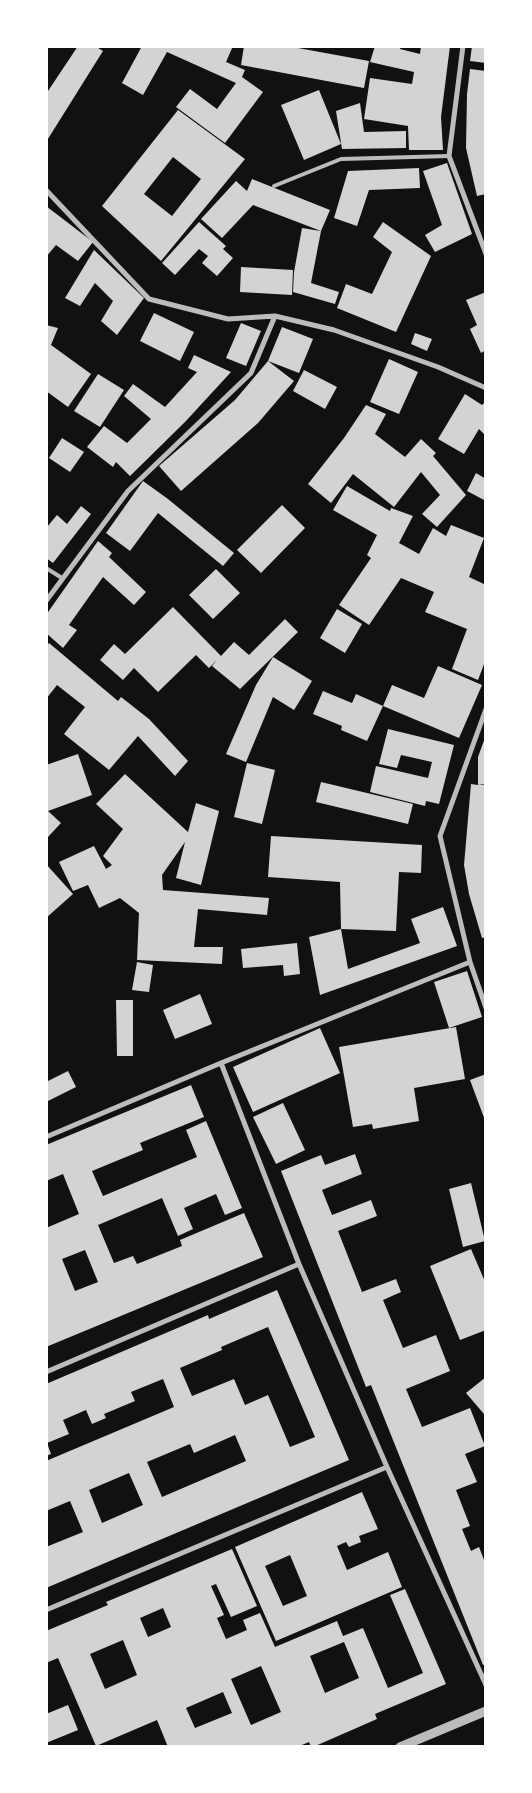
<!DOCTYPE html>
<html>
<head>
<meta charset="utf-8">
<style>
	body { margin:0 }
	#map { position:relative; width:532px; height:1793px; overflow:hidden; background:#111; font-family:"Fira Sans Condensed",sans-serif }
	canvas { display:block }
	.frame { position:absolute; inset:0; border:48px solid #fff; pointer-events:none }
</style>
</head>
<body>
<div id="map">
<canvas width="532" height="1793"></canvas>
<div class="frame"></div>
</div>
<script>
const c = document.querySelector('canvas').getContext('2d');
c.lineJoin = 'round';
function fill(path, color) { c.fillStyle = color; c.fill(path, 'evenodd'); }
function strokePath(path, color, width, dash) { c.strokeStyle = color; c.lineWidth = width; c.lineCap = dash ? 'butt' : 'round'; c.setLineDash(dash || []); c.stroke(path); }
fill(new Path2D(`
	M78,46H95L103,51L46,142V94Z
	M142,46H233L226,62L245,70L242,77L263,92L225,143L176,107L190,89L217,109L236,83L167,52L143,95L122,83Z
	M244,46H287L369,61L364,88L241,65Z
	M375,46H401L400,49L420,54L421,46H450L441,117L443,150H409L408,126L364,119L370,78L412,84L414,72L370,62Z
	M472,46H486V63L470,61Z
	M470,69L486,71V194L477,196L466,148L467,94Z
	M319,90L341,144L304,160L281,105Z
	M360,103L364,132L406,131V148L342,149L336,111Z
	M178,110L245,159L161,261L102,206ZM173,157L201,179L172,216L144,194Z
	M447,163L472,234L435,252L425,235L442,225L423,171Z
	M419,168L420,188L369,190L357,226L334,218L348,171Z
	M252,179L330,210L321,231L311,283L339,292L335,304L293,292L294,272L302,228L321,231L253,205L222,238L201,219L236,181L247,191Z
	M46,206L93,242L78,261L56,245L46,257Z
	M199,222L226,246L223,249L233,258L217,276L202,263L208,256L199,249L175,275L162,263Z
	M383,222L431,256L396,332L337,308L346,284L372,294L392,252L373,237Z
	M94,250L144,298L117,335L101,321L113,301L95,283L80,306L65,298Z
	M241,267L293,270L292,295L240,292Z
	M486,292V350L481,353L470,329L477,325L466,300Z
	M154,313L194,332L180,361L140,341Z
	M241,323L261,331L246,366L226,358Z
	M46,325L58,328L51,345L91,374L68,407L46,391Z
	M282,327L313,339L299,373L268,361Z
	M415,333L432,339L427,351L411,344Z
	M194,355L231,372L185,422L130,476L116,462L113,467L87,447L104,426L127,443L151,419L124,396L133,384L165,407L197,372L188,368Z
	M389,359L418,372L399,414L370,402Z
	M268,361L294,381L258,423L181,491L159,466L235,400Z
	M304,370L337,387L325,409L293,391Z
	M98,374L124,390L100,427L74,411Z
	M465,394L482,405L486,401V436L479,429L464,454L438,439Z
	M366,405L386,414L375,434L405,457L421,439L436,453L433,456L466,495L437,527L422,514L440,495L421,472L394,507L353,474L331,503L308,484L344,438Z
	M62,438L84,452L70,472L49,458Z
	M476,473L486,479V501L467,491Z
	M143,481L168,499L234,553L223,566L158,513L130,551L106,533Z
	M347,486L390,511L391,508L413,516L399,543L419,554L433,528L446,536L451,525L484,538L469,577L486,585V659L478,680L452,669L467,629L425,612L434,592L401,578L369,625L339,605L371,558L367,555L377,535L333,510Z
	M282,505L305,528L261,573L237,550Z
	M81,506L91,514L53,563L46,558V526L47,527L57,515L67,524Z
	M98,541L112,553L109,557L146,592L134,605L103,577L69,625L77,630L63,648L46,633V615Z
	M216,569L240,593L213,619L189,595Z
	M173,607L221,656L234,642L249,655L285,619L298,632L240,689L212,666L217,660L209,668L196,655L158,692L134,668L123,680L100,660L114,644L125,654Z
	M337,609L362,624L345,653L320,638Z
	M49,643L118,701L121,697L149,719L188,761L175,776L138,736L109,770L64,734L85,707L57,685L46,699V647Z
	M273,657L312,681L294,710L273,697L246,762L226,754L256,685Z
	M438,666L482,685L459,738L383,706L367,741L341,730L342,726L313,714L323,691L352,703L356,694L383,706L392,685L424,698Z
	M388,729L454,745L439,804L426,801L425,806L370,792L376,766L428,778L432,762L401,755L397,768L379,764Z
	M486,735V784L478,785H486V937L482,938L469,894L464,865L471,784L478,785V757Z
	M78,754L92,795L48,811L61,823L48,837L46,835V765Z
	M247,763L275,770L262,824L234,817Z
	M125,774L188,832L196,803L219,811L201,885L176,878L185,842L162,875L163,890L269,898L267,915L198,909L194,947H223L222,964L137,960L139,913L120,898L99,908L88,885L73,891L59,862L94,846L106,869L112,865L103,856L123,829L96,804Z
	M321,782L413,804L408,824L316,802Z
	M271,836L422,845L421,873L399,872L396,931L341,929L340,882L268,877Z
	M46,864L73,894L46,918Z
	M443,907L457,946L320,995L309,937L341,929L348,969L420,943L411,919Z
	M297,943L300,974L284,976L283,965L243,968L241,949Z
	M137,962L153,965L149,992L132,990Z
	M467,971L482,1017L449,1028L434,982Z
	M200,994L212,1024L175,1039L163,1010Z
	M116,1000H133V1056H117Z
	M456,1027L465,1079L414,1088L419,1121L373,1129L372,1124L353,1127L339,1047Z
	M320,1028L340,1073L253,1112L233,1067Z
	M68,1071L76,1087L46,1102V1082Z
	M486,1074V1123L470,1080Z
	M191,1085L204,1117L140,1143L143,1150L92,1171L103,1196L197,1157L186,1130L206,1121L242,1208L225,1215L216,1194L184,1208L193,1229L178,1236L162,1198L98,1225L114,1263L133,1256L137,1264L182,1246L180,1240L244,1213L263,1257L46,1347V1228L79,1214L63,1174L46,1181V1145ZM85,1250L98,1282L75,1291L62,1259Z
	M283,1103L305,1150L276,1164L253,1117Z
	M355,1154L362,1174L322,1190L332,1215L371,1200L377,1216L338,1231L362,1292L396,1279L401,1292L383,1300L403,1348L436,1335L450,1371L406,1389L422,1427L470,1408L485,1446L465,1454L477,1482L456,1490L470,1526L462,1529L471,1551L479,1547L486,1565V1664L483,1665L371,1385L366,1387L281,1171L321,1155L325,1165Z
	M471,1183L485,1241L463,1247L449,1189Z
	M471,1249L486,1284V1330L460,1340L430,1266Z
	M277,1290L349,1460L46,1588V1547L83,1532L70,1501L46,1511V1461L174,1407L163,1379L131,1392L135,1401L104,1414L106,1418L92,1424L86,1410L63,1420L69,1434L47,1443L51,1454L46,1456V1384L208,1315L209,1319ZM268,1327L315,1437L290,1447L268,1395L245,1405L234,1379L192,1396L180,1368L222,1350L221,1347ZM235,1435L246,1461L162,1497L147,1462L190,1444L194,1453ZM129,1473L143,1505L102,1523L89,1490Z
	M486,1377V1413L484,1414L466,1393Z
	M362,1492L378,1529L359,1536L361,1542L349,1547L346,1542L337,1546L347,1570L388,1552L402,1587L276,1641L235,1547ZM290,1555L307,1596L283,1606L265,1566Z
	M232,1549L257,1606L231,1617L216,1584L211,1586L224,1615L217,1618L226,1639L247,1630L243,1620L260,1613L275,1647L337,1621L343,1636L363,1628L388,1688L423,1673L390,1595L405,1589L446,1684L375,1714L377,1719L313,1747H311L309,1742L297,1747H168L157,1720L96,1746L58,1658L46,1663V1631L108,1605L106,1602ZM163,1608L171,1627L148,1637L140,1618ZM123,1640L137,1675L105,1689L90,1654ZM344,1642L359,1678L325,1693L310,1656ZM261,1666L281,1712L251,1725L231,1679ZM223,1692L232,1713L195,1728L186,1708Z
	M68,1705L78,1730L46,1743V1714Z`), '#d3d3d3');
strokePath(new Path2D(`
	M274,186L341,159L449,156
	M46,568L62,578`), '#bcbcbc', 4);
strokePath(new Path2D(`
	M463,46L449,156L486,254
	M46,190L149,299L228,319L275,316L334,330L438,367L486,388
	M46,601L128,491L251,373L275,316
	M486,709L440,836L470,962L486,1008
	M221,1063L299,1264L387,1467L486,1685
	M46,1137L221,1063L470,962
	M46,1372L299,1264
	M46,1610L387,1467`), '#bcbcbc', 5);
strokePath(new Path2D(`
	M400,1747L486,1711`), '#bcbcbc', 9);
</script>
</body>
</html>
